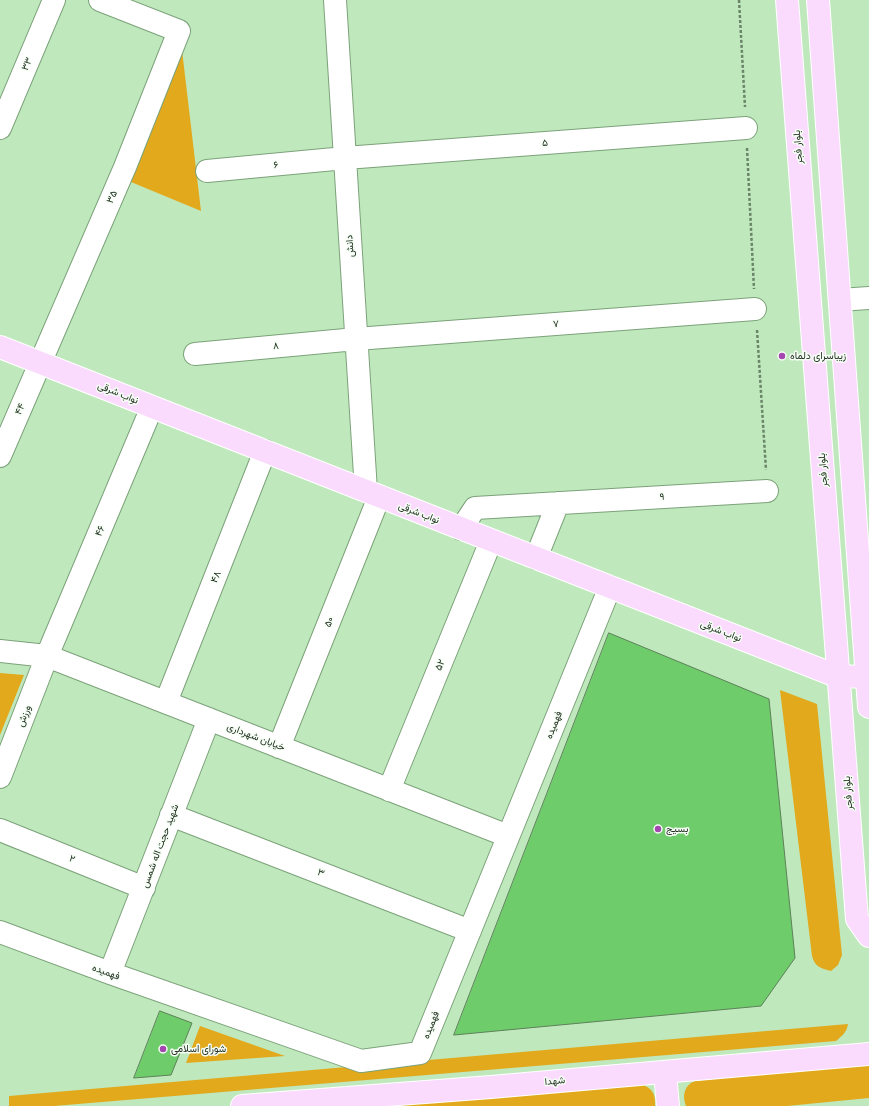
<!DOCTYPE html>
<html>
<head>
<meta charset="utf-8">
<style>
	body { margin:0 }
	canvas { display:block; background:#bfe8bc }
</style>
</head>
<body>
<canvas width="869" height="1106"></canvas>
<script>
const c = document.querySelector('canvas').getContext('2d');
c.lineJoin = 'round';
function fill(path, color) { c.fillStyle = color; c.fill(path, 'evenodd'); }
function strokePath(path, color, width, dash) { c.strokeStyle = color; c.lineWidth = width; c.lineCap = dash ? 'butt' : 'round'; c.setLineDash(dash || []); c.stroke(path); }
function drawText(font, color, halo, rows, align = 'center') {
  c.font = font + ' Raleway,Vazirmatn,sans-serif'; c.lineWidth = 3; c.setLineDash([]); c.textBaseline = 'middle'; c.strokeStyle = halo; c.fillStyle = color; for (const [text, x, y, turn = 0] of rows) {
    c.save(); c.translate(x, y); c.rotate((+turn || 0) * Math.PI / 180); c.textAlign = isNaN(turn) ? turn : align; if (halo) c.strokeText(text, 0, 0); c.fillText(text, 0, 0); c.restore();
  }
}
fill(new Path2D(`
	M182,50L201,211L131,182Z
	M0,673L24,675L0,735Z
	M780,690L817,704L842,955L838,965L831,971C820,968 815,967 812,956Z
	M848,1024C847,1032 842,1036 836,1041L54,1106H9V1096Z
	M200,1026L285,1056L186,1063Z
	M869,1064V1098L787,1106H686C682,1096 684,1085 695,1081Z
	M641,1084C652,1088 656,1094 655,1106H364Z`), '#e2a91d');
const building = new Path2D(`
	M609,633L769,699L795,958L761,1006L454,1035Z
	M160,1011L192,1023L171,1075L134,1078Z`);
fill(building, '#6fcc6b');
strokePath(building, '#5c8159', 1);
const minor = new Path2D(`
	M335,0L366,491
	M0,128L54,0
	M207,171L345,158L746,128
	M840,300L869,298
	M195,354L356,339L755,309
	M0,456L125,167L179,31L100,0
	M461,529L475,508L767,491
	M536,558L558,503
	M0,651L47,656L508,836
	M166,702L265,451
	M279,747L379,497
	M0,777L47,656L152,407
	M389,790L491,541
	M171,815L470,931
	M0,830L144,888
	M0,932L110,973L361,1061L420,1053L610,587
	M110,973L209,719`);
const major = new Path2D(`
	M787,0L857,919L869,936
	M818,0L869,707
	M0,347L839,677L867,676
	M665,1072L668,1106
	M242,1106L491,1087L869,1054`);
strokePath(minor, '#7ca27a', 24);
strokePath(major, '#fff', 24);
strokePath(new Path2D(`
	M739,0L745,107
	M747,148L754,289
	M757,330L766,470`), '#6a8568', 2.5, [3, 2]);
strokePath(minor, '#fff', 22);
strokePath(major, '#fadbfd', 22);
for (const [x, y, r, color] of [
	[782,356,4,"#a346af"],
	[658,829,4,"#a346af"],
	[163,1049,4,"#a346af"]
]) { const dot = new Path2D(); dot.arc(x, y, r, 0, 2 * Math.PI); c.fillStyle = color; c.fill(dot); strokePath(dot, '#f6fef6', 1.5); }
drawText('10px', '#213020', '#f6fef6', [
	["۳۳",27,64,-67],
	["۵",545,143,-4],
	["بلوار فجر",798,147,-94],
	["۶",276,165,-5],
	["۳۵",112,197,-67],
	["دانش",350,246,-94],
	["۷",556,324,-4],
	["۸",276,346,-5],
	["نواب شرقی",118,393,22],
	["۴۴",20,409,-66],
	["بلوار فجر",823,470,-94],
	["۹",662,497,-3],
	["نواب شرقی",419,513,21],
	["۴۶",100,531,-67],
	["۴۸",216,577,-68],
	["۵۰",329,622,-68],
	["نواب شرقی",721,631,21],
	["۵۲",440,665,-68],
	["ورزش",24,716,-69],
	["فهمیده",554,725,-68],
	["خیابان شهرداری",256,737,21],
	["بلوار فجر",848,793,-94],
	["شهید حجت اله شمس",160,846,-69],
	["۲",72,859,22],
	["۳",321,873,21],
	["فهمیده",106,972,20],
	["فهمیده",431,1025,-68],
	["شهدا",555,1081,-5]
]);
drawText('10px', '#213020', '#f6fef6', [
	["زیباسرای دلماه",790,356],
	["بسیج",666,829],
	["شورای اسلامی",171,1049]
], 'left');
</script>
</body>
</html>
